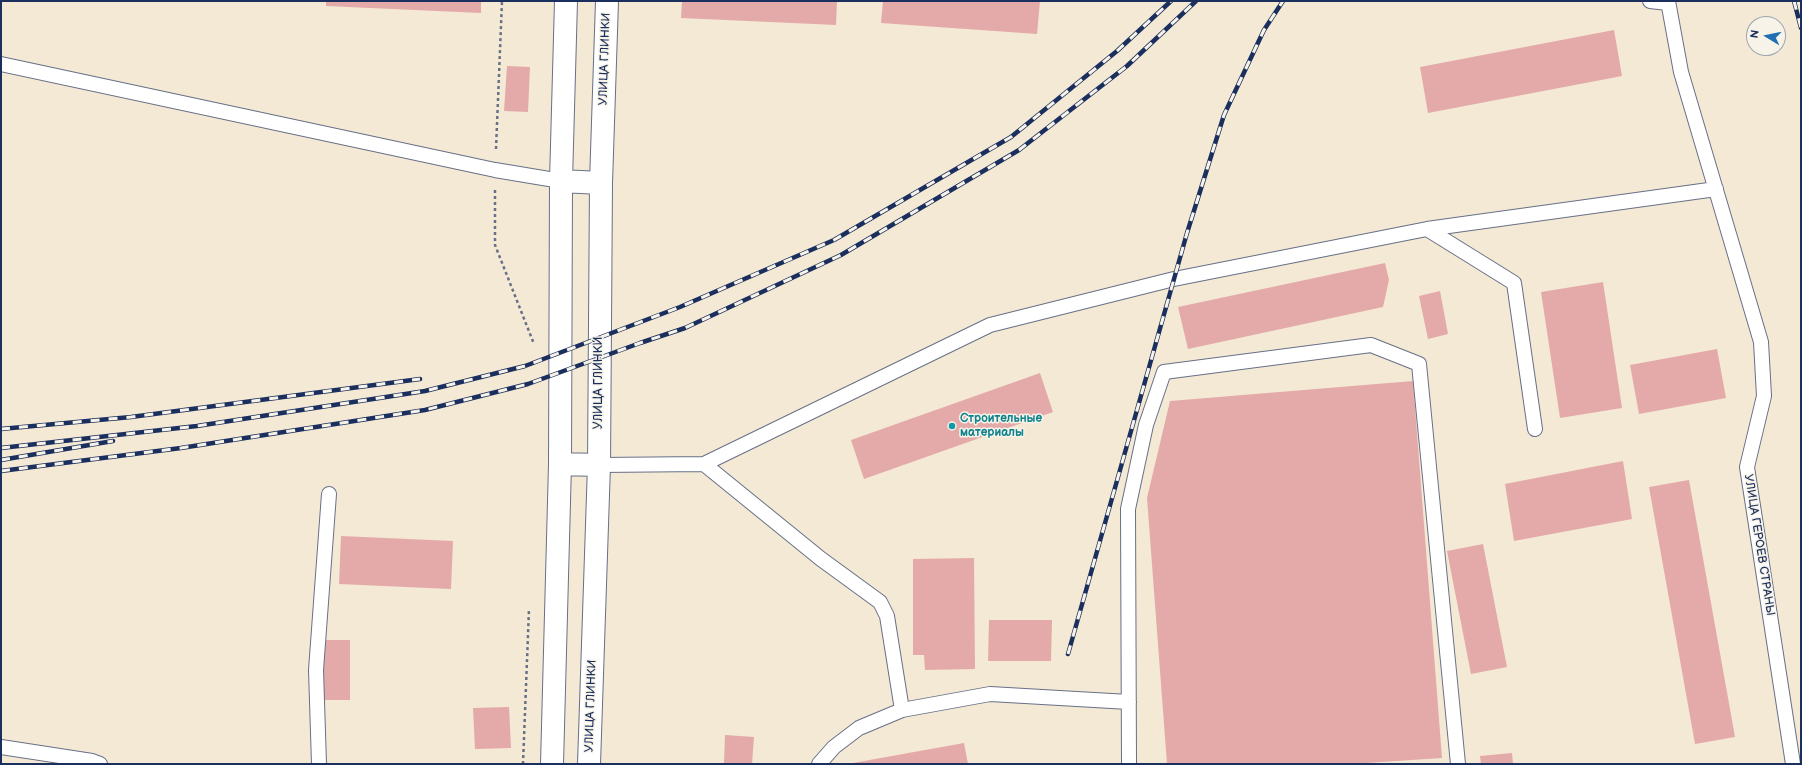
<!DOCTYPE html>
<html>
<head>
<meta charset="utf-8">
<style>
	body { margin:0 }
	#map { position:relative; width:1802px; height:765px; overflow:hidden; background:#f4e9d4; font-family:"Balsamiq Sans",sans-serif }
	canvas { display:block }
	.frame { position:absolute; inset:0; border:2px solid #1b2f5e; pointer-events:none }
	.north { position:absolute; left:1746px; top:16px; width:40px; height:40px; box-sizing:border-box; background:#f7f3e8; border:1px solid #9fa5b1; border-radius:50%; rotate:280deg; font-size:11px; font-weight:700; line-height:16px; text-align:center; color:#1b2f5e }
	.north::after { content:''; display:block; margin:auto; width:14px; height:18px; background:#1f6fb2; clip-path:polygon(50% 0,100% 100%,50% 72%,0 100%) }
</style>
</head>
<body>
<div id="map">
<canvas width="1802" height="765"></canvas>
<div class="frame"></div>
<div class="north">N</div>
</div>
<script>
const c = document.querySelector('canvas').getContext('2d');
c.lineJoin = 'round';
function fill(path, color) { c.fillStyle = color; c.fill(path, 'evenodd'); }
function strokePath(path, color, width, dash) { c.strokeStyle = color; c.lineWidth = width; c.lineCap = dash ? 'butt' : 'round'; c.setLineDash(dash || []); c.stroke(path); }
function drawText(font, color, halo, rows, align = 'center') {
  c.font = font + ' "Balsamiq Sans",sans-serif'; c.lineWidth = 3; c.setLineDash([]); c.textBaseline = 'middle'; c.strokeStyle = halo; c.fillStyle = color; for (const [text, x, y, turn = 0] of rows) {
    c.save(); c.translate(x, y); c.rotate((+turn || 0) * Math.PI / 180); c.textAlign = isNaN(turn) ? turn : align; if (halo) c.strokeText(text, 0, 0); c.fillText(text, 0, 0); c.restore();
  }
}
fill(new Path2D(`
	M326,1H481V13L326,6Z
	M682,1H837L836,25L681,18Z
	M883,1H1040L1037,34L881,23Z
	M1614,30L1622,76L1428,113L1420,67Z
	M507,66L530,67L528,112L504,111Z
	M1385,263L1389,280L1383,307L1188,349L1178,307Z
	M1603,282L1622,408L1560,418L1541,292Z
	M1440,291L1448,334L1428,339L1419,296Z
	M1717,349L1726,398L1639,414L1630,365Z
	M1040,373L1053,412L864,479L851,440Z
	M1413,381L1442,758L1351,764H1167L1147,498L1170,401Z
	M1623,461L1632,519L1514,541L1505,484Z
	M1689,480L1735,737L1695,744L1649,487Z
	M341,536L453,541L451,589L339,584Z
	M1483,544L1507,667L1471,674L1447,551Z
	M974,558L975,669L925,670L924,655H913V559Z
	M989,620H1052L1051,661H988Z
	M323,640H350V700H323Z
	M509,707L511,748L475,749L473,708Z
	M725,735L754,737L752,764H724Z
	M964,743L968,764H853V763Z
	M1512,753L1513,764H1481L1480,756Z`), '#e4aaa9');
const service = new Path2D(`
	M1650,1L1668,3
	M1668,1L1681,72L1761,342L1764,396L1747,467L1793,764
	M1,64L495,170L561,181
	M1427,229L1514,283L1535,429
	M704,464L821,559L880,602L887,616L902,710
	M599,465L704,464L990,325L1174,279L1427,229L1716,189
	M1,747L92,761L100,764
	M319,764L316,670L329,494
	M819,764L834,747L859,728L902,710L990,694L1129,702
	M1129,764L1128,509L1146,425L1164,372L1371,345L1419,364L1458,764`);
const trunk = new Path2D(`
	M561,181L601,183
	M560,464L599,465
	M552,764L560,464L561,181L566,1
	M589,764L599,465L601,183L607,1`);
strokePath(service, '#677087', 16);
strokePath(trunk, '#677087', 24);
strokePath(new Path2D(`
	M496,149L502,1
	M495,190V245L534,344
	M523,764L529,609`), '#677087', 2.5, [3, 3]);
strokePath(service, '#fff', 14);
strokePath(trunk, '#fff', 22);
const rail = new Path2D(`
	M1794,1L1801,28
	M1,429L131,417L420,379
	M1,448L197,426L425,391L525,366L680,307L834,240L1011,137L1117,51L1171,1
	M1,460L113,441
	M1,471L181,448L425,410L528,384L640,343L685,328L841,255L1019,150L1127,66L1196,1
	M1068,654L1187,233L1224,115L1264,30L1283,1`);
strokePath(rail, '#1b2f5e', 4.5);
strokePath(rail, '#f7f3e8', 3, [9]);
for (const [x, y, r, color] of [
	[952,426,4,"#0f9aa8"]
]) { const dot = new Path2D(); dot.arc(x, y, r, 0, 2 * Math.PI); c.fillStyle = color; c.fill(dot); strokePath(dot, '#f7f3e8', 1.5); }
drawText('12px', '#1b2f5e', '#f7f3e8', [
	["УЛИЦА ГЛИНКИ",605,59,-88],
	["УЛИЦА ГЛИНКИ",599,383,-90],
	["УЛИЦА ГЕРОЕВ СТРАНЫ",1759,545,81],
	["УЛИЦА ГЛИНКИ",591,706,-88]
]);
drawText('bold 12px', '#0d838f', '#f7f3e8', [
	["Строительные",960,419],
	["материалы",960,433]
], 'left');
</script>
</body>
</html>
